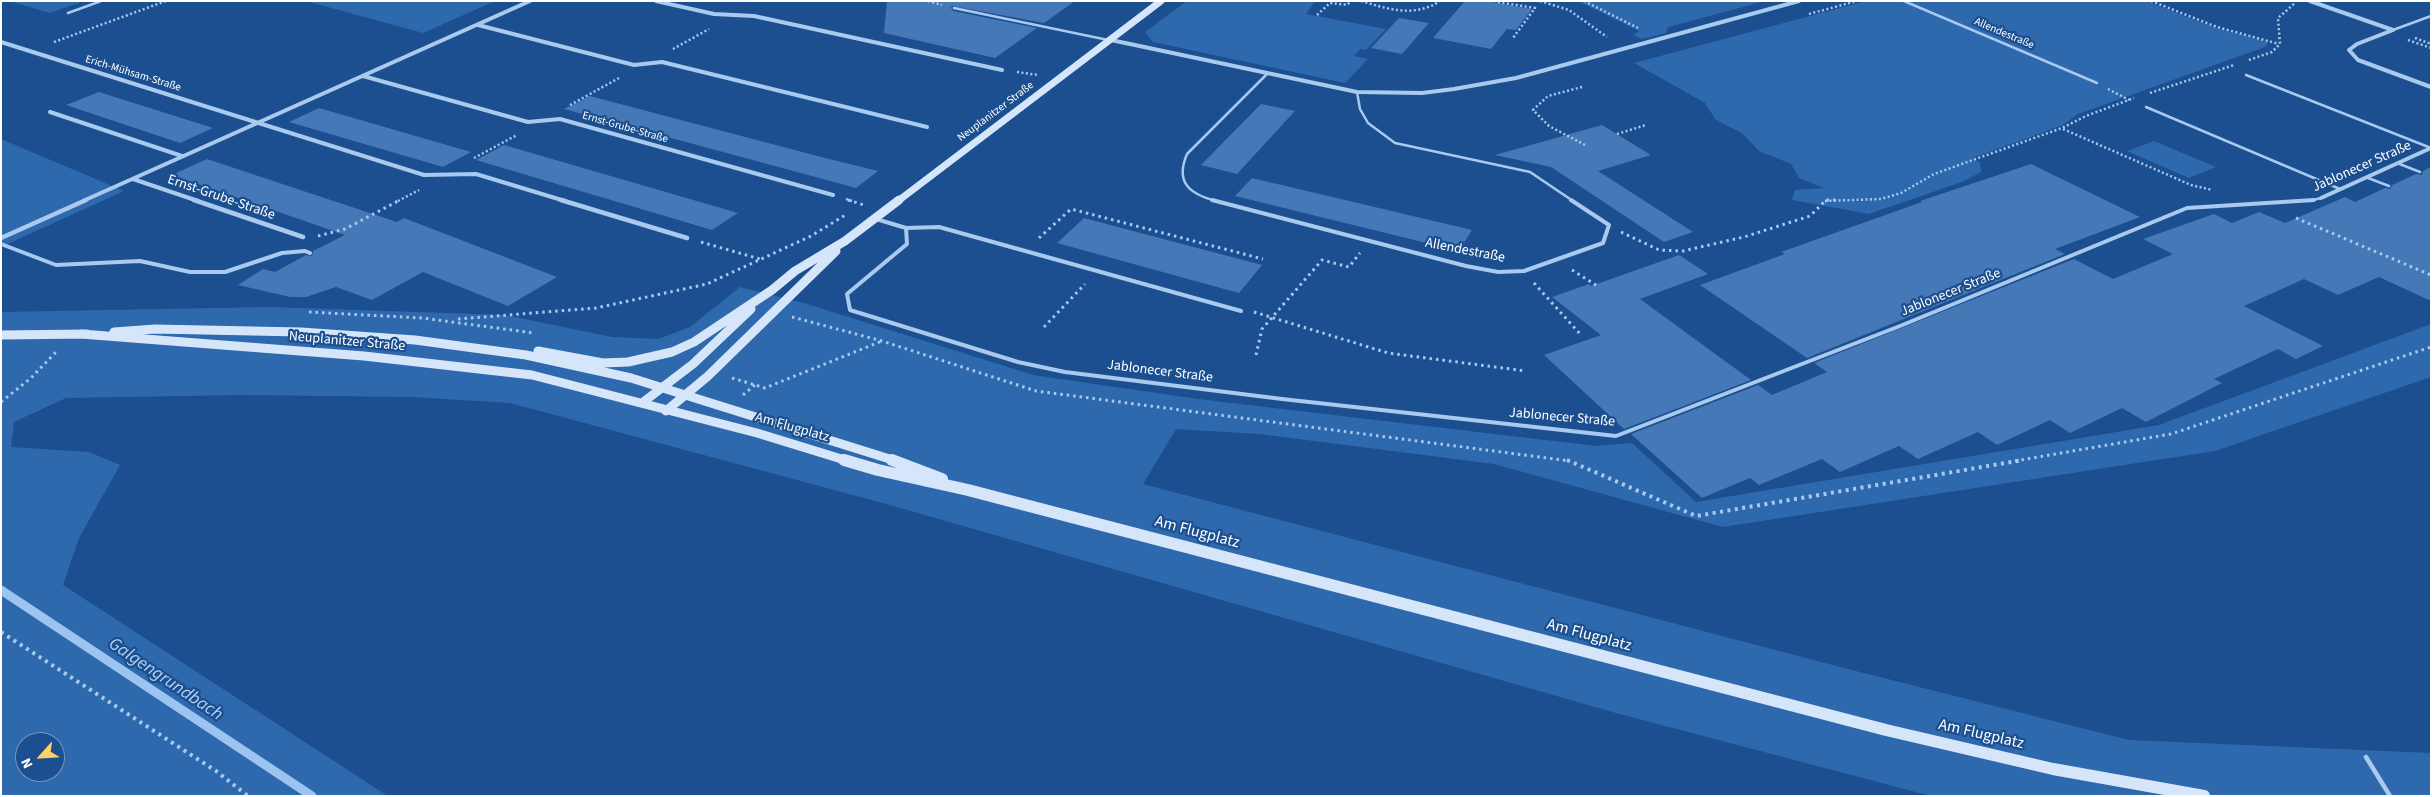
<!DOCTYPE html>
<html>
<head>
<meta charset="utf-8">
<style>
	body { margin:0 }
	#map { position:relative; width:2432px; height:797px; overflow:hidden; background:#1b4f8f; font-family:"Source Sans 3",sans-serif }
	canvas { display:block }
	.frame { position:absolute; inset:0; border:2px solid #fff; pointer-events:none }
	.north { position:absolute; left:15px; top:732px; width:50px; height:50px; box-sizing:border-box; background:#1b4f8f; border:1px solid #7695bc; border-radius:50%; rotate:244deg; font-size:14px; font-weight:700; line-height:20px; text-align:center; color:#fff }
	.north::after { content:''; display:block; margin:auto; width:18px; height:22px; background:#ffd166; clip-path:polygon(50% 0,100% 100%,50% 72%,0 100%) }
</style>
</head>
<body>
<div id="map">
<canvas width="2432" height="797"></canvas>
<div class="frame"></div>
<div class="north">N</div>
</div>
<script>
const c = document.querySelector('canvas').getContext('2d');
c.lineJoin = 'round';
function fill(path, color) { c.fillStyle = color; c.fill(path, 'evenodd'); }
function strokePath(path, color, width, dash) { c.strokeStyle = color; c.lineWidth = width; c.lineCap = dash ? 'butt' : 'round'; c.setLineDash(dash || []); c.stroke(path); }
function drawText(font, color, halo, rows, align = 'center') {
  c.font = font + ' "Source Sans 3",sans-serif'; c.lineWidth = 4.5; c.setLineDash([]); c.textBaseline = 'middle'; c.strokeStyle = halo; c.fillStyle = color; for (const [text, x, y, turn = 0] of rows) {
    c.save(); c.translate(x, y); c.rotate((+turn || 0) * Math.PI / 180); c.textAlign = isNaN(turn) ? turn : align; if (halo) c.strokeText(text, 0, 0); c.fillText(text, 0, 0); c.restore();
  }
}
fill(new Path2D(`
	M9,1H84L50,13Z
	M306,1H495L423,33Z
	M1187,1H1315L1306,14L1386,29L1366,50L1361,49L1354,56L1368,59L1345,83L1153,42L1145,32Z
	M1578,1H1765L1668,27L1666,33L1642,39L1633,35L1639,31Z
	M1866,1H2146L2213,27L2269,42L2265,47L2078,114L2063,125L1973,158L1980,163L1981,172L1962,182L1869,214L1792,200L1795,190L1824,188L1799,178L1791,164L1759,151L1743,134L1715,119L1705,103L1634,63Z
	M1,139L124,191L1,247Z
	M2154,141L2216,167L2189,178L2127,151Z
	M740,287L804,303L1033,375L1198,399L1596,446L1632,443L1696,502L2159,425L2431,324V377L2215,451L1723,527L1494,464L1259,434L1176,429L1143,484L1848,669L2129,740L2431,753V796H1931L1616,713L890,505L510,403L411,397L241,395L66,398L14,422L11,447L89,452L120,465L79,538L63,585L388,796H1V312L269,307L505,315L612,337L658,339L690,327ZM25,742H55V772H25Z`), '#2e69ad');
strokePath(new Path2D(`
	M1,590L312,796`), '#9cc4f0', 9);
fill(new Path2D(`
	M887,1H1075L1044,23L952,6L951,8L953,11L1037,28L995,58L884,33Z
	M1465,1H1487L1532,9L1516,30L1507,29L1491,49L1433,38Z
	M1399,18L1429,23L1402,54L1371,48Z
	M99,92L213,128L180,143L66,105Z
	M590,96L825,158L878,171L856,188L564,109Z
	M1261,104L1295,111L1237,174L1201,165Z
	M319,108L471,152L443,167L289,122Z
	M1602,125L1651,155L1598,171L1693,232L1664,242L1551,167L1495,155Z
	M504,145L738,213L712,230L476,160Z
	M207,159L397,222L404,218L557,277L508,306L423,272L372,300L336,287L306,297H290L238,285L263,269L275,272L306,255L312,256L313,251L345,235L172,175Z
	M2031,164L2140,217L2055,249L2065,254L1807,358L1700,285L1785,254L1781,252L1922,202L1920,201Z
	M2431,167V301L2379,277L2338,295L2304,279L2244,306L2323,346L2296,359L2278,349L2214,379L2222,383L2146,422L2122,408L2070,433L2050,420L1997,445L1978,432L1918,459L1899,446L1840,472L1822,459L1759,485L1750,478L1702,498L1631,434L1758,385L1772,395L1827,372L1814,363L2074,259L2113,279L2173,254L2143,239L2214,214L2232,223L2259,212L2285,223L2345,197L2355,202L2385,188L2390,189L2392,185L2416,174L2422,175L2423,171Z
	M1252,178L1472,230L1459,251L1235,196Z
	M1084,218L1262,265L1239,293L1057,243Z
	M1679,255L1708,274L1640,299L1751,380L1624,429L1544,355L1601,335L1552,297L1589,284L1591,286Z`), '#4478b7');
strokePath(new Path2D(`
	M928,1L942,5
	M1361,1C1388,9 1414,18 1440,1
	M1540,1L1569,10L1607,37
	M1584,1L1638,28
	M2151,1L2217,27L2279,44
	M1498,2L1535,8L1513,38
	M1809,14L1857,1
	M1317,15L1330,3L1347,5L1351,1
	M2415,38L2431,44
	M2408,40L2431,48
	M54,42L166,1
	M673,49L709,29
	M2249,60L2272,52L2280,44L2278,18L2295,3
	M1017,72L1038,75
	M1582,87L1548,96L1533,110L1549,126L1585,145
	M2108,89L2129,100
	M2150,93L2234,65
	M570,105L619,78
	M2063,129L2191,185L2212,190
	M1617,134L1646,125
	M474,158L517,135
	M846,199L852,201
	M398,201L419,190
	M1825,201L1881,199L1901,193L1934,174L2062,128L2086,116L2134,98`), '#a9c9ee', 2.5, [2, 2.5]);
strokePath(new Path2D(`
	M848,200L864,205
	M2296,218L2431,275
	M1621,232L1659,250L1683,251L1744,237L1810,216L1826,200H1837
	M318,236L345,229L400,200
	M1039,238L1071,209L1263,259
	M701,242L760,259
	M1572,270L1599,287
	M1534,283L1581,335
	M309,312L422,318L534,333
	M1254,312L1388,353L1526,371
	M792,317L882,341L1036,391L1570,461
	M458,319L596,308L707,284L811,236L847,214
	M1044,327L1085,284
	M1256,355L1262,329L1322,260L1349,267L1360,253
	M732,378L765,388L882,341
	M743,395L755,385
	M1,402L31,378L56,352
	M2015,461L2171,434L2431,347`), '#a9c9ee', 3, [2.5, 4]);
strokePath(new Path2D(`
	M1567,460L1696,516L2023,460
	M1,632L216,771L248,796`), '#a9c9ee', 4, [3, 4.5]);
strokePath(new Path2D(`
	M1904,1L2097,83
	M954,8L1108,40
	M68,13L101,1
	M2393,30L2431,16
	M2246,75L2431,148
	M1357,92L1360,109L1368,123L1395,143L1530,172L1573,201
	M2146,107L2340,189
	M2397,163L2420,172
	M2368,178L2389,186
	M1216,201C1189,194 1175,182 1187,154L1267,74
	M2309,201L2321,198`), '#a9c9ee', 2.5);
strokePath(new Path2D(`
	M1212,200L1466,266L1498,272L1524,271L1603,243L1609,225L1571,200
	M876,219L906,228L907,244L847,294L850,310L1018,362L1065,372L1282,399L1616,436L1900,326L2187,208L2314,200
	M906,228L939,227L1241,311
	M1,244L56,265L140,261L190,272H225L282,253L305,251L310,253`), '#a9c9ee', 4);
strokePath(new Path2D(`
	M2366,757L2390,796`), '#a9c9ee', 4.5);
strokePath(new Path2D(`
	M656,1L714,14L754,16L1002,70
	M2310,1L2393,30L2357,44L2349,50L2358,60L2431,87
	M478,25L634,65L662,62L927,127
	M1111,40L1357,92L1422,93L1454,89L1516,78L1799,1
	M1,42L424,175L476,174L565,201
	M363,76L528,122L560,119L833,195
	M50,112L182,156
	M133,179L198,201
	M2321,198L2431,148
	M83,201L530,1`), '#a9c9ee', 4);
strokePath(new Path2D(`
	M194,200L303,237
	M561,200L687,238
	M1,238L86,200`), '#a9c9ee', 4.5);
strokePath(new Path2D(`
	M898,201L1161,1`), '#d6e6fa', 7);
strokePath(new Path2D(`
	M114,332L155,329L301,332L415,340L526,355L631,378L896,461
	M81,334L364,356L532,375L757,433L848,461
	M1,335L87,334
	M538,351L603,363L628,362L672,352L694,342L772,290L795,271L845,241L899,200
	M642,403L693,364L751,309
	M666,411L708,376L836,251`), '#d6e6fa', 9);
strokePath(new Path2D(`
	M844,460L878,470L968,490L1886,730L2053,769L2204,796
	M892,460L942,479`), '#d6e6fa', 12);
drawText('11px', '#fff', '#1b4f8f', [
	["Allendestraße",2004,34,23],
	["Erich-Mühsam-Straße",133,74,17],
	["Neuplanitzer Straße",996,112,-37],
	["Ernst-Grube-Straße",625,128,16]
]);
drawText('14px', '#fff', '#1b4f8f', [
	["Jablonecer Straße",2362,167,-24],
	["Ernst-Grube-Straße",221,198,19],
	["Allendestraße",1465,251,11],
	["Jablonecer Straße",1951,293,-22],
	["Neuplanitzer Straße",347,342,5],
	["Jablonecer Straße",1160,372,7],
	["Jablonecer Straße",1562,418,5],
	["Am Flugplatz",792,428,16]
]);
drawText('16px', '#fff', '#1b4f8f', [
	["Am Flugplatz",1197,533,15],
	["Am Flugplatz",1589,636,15],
	["Am Flugplatz",1981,735,13]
]);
drawText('italic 18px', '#b5d3f5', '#1b4f8f', [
	["Galgengrundbach",165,680,34]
]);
</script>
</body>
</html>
